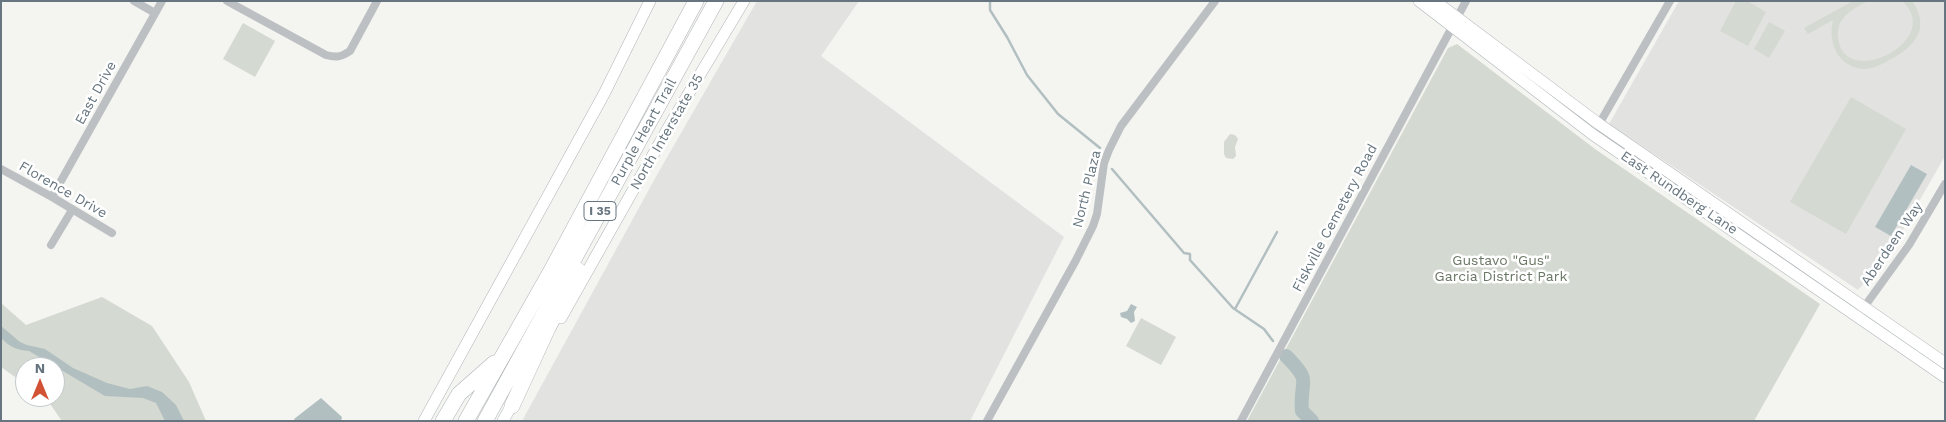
<!DOCTYPE html>
<html>
<head>
<meta charset="utf-8">
<style>
	body { margin:0 }
	#map { position:relative; width:1946px; height:422px; overflow:hidden; background:#f4f4f1; font-family:"Work Sans",sans-serif }
	canvas { display:block }
	.frame { position:absolute; inset:0; border:2px solid #66757f; pointer-events:none }
	.north { position:absolute; left:15px; top:357px; width:50px; height:50px; box-sizing:border-box; background:#fff; border:1px solid #c2c8cc; border-radius:50%; rotate:0deg; font-size:14px; font-weight:700; line-height:20px; text-align:center; color:#66757f }
	.north::after { content:''; display:block; margin:auto; width:18px; height:22px; background:#d15234; clip-path:polygon(50% 0,100% 100%,50% 72%,0 100%) }
</style>
</head>
<body>
<div id="map">
<canvas width="1946" height="422"></canvas>
<div class="frame"></div>
<div class="north">N</div>
</div>
<script>
const c = document.querySelector('canvas').getContext('2d');
c.lineJoin = 'round';
function fill(path, color) { c.fillStyle = color; c.fill(path, 'evenodd'); }
function strokePath(path, color, width, dash) { c.strokeStyle = color; c.lineWidth = width; c.lineCap = dash ? 'butt' : 'round'; c.setLineDash(dash || []); c.stroke(path); }
function drawText(font, color, halo, rows, align = 'center') {
  c.font = font + ' "Work Sans",sans-serif'; c.lineWidth = 5; c.setLineDash([]); c.textBaseline = 'middle'; c.strokeStyle = halo; c.fillStyle = color; for (const [text, x, y, turn = 0] of rows) {
    c.save(); c.translate(x, y); c.rotate((+turn || 0) * Math.PI / 180); c.textAlign = isNaN(turn) ? turn : align; if (halo) c.strokeText(text, 0, 0); c.fillText(text, 0, 0); c.restore();
  }
}
fill(new Path2D(`
	M757,1H859L821,56L1064,237L970,421H522L658,173Z
	M1679,1H1945V156L1889,254L1858,290L1609,124Z`), '#e2e3e1');
fill(new Path2D(`
	M1736,1H1747L1766,12L1748,46L1720,31Z
	M1853,1H1868C1853,9 1836,17 1838,37C1843,92 1946,40 1902,1H1912C1931,27 1915,47 1891,59C1883,64 1875,68 1866,69C1839,69 1827,43 1833,20L1808,34L1804,28Z
	M1769,22L1785,31L1769,58L1754,49Z
	M243,23L275,41L255,77L223,59Z
	M1457,44L1595,149L1820,304L1754,421H1247L1448,48Z
	M1851,97L1906,129L1846,234L1790,202Z
	M1230,134L1235,135L1238,139L1235,147L1236,156L1233,159L1226,158L1224,154V142Z
	M102,297L152,326L189,382L206,421H62L48,401L43,397H55V367H25V384L1,367V303L26,325Z
	M1141,318L1176,337L1161,365L1126,346Z`), '#d4d9d1');
fill(new Path2D(`
	M1911,165L1927,174L1891,236L1875,227Z
	M1131,304L1137,307L1134,312L1135,321L1131,323L1127,319L1121,317L1120,313L1127,311Z
	M1,326L20,342L27,345L45,349L73,368L107,383L130,389L147,386L162,392L176,405L184,421H165L156,403L143,398L105,396L29,351C16,350 10,347 1,338Z
	M321,398L342,417L341,421H295L294,419Z`), '#b2bfc1');
strokePath(new Path2D(`
	M990,1V10L1007,37L1027,75L1058,114L1100,148
	M1112,169L1184,253L1190,254V260L1233,308L1264,329L1273,341
	M1235,309L1277,232`), '#b2bfc1', 2.5);
strokePath(new Path2D(`
	M1286,356C1314,384 1299,378 1302,411L1312,421`), '#b2bfc1', 14);
const secondary = new Path2D(`
	M1419,1L1592,134L1945,377
	M1435,1L1599,124L1945,363
	M561,318L671,123L744,1
	M424,421L604,94L650,1
	M503,421L515,399`);
const highway = new Path2D(`
	M512,406L548,328L578,270
	M443,421L459,394L494,363
	M466,421L552,269L696,1
	M485,421L716,1`);
strokePath(secondary, '#aeb4b7', 12);
strokePath(highway, '#afb3b6', 16);
strokePath(new Path2D(`
	M134,1L155,13
	M227,1L326,55C336,58 341,57 350,51L377,1
	M1598,126L1670,1
	M1,169L52,197L112,233
	M52,197L162,1
	M51,245L72,210
	M1862,310L1909,245L1945,184
	M987,421L1076,260L1093,226L1097,214L1104,163L1109,150L1121,126L1215,1
	M1241,421L1466,1`), '#bcc0c3', 8);
strokePath(secondary, '#fff', 11);
strokePath(highway, '#fff', 15);
for (const [x, y, w] of [
	[600,211,32]
]) { const box = new Path2D(); box.roundRect(x - w / 2, y - 9.5, w, 19, 4); c.fillStyle = '#fff'; c.fill(box); strokePath(box, '#66757f', 1); }
drawText('bold 12px', '#66757f', null, [
	["I 35",600,211]
]);
drawText('14px', '#66757f', '#fff', [
	["East Drive",96,93,-61],
	["Purple Heart Trail",644,132,-61],
	["North Interstate 35",667,132,-60],
	["North Plaza",1087,189,-76],
	["Florence Drive",63,190,30],
	["East Rundberg Lane",1679,193,34],
	["Fiskville Cemetery Road",1335,218,-62],
	["Aberdeen Way",1892,244,-56]
]);
drawText('14px', '#697764', '#fff', [
	["Gustavo \"Gus\"",1501,261],
	["Garcia District Park",1501,277]
]);
</script>
</body>
</html>
